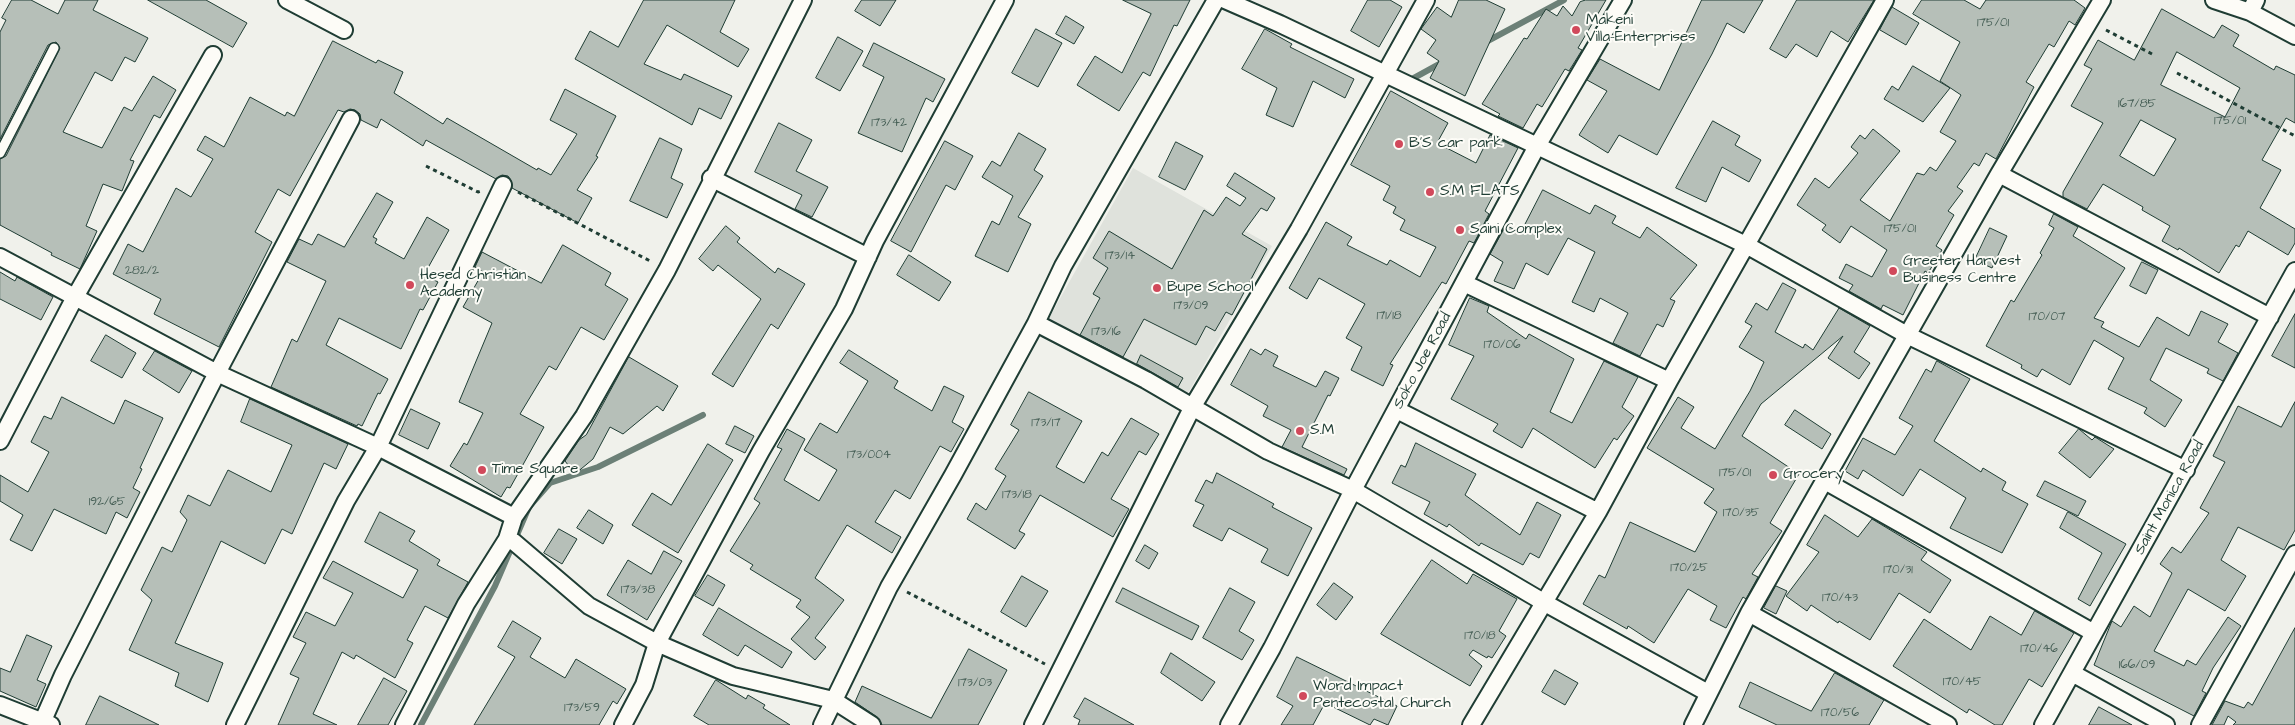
<!DOCTYPE html>
<html>
<head>
<meta charset="utf-8">
<style>
	body { margin:0 }
	canvas { display:block; background:#f0f1eb }
</style>
</head>
<body>
<canvas width="2295" height="725"></canvas>
<script>
const c = document.querySelector('canvas').getContext('2d');
c.lineJoin = 'round';
function fill(path, color) { c.fillStyle = color; c.fill(path, 'evenodd'); }
function strokePath(path, color, width, dash) { c.strokeStyle = color; c.lineWidth = width; c.lineCap = dash ? 'butt' : 'round'; c.setLineDash(dash || []); c.stroke(path); }
function drawText(font, color, halo, rows, align = 'center') {
  c.font = font + ' "Architects Daughter",sans-serif'; c.lineWidth = 4; c.setLineDash([]); c.textBaseline = 'middle'; c.strokeStyle = halo; c.fillStyle = color; for (const [text, x, y, turn = 0] of rows) {
    c.save(); c.translate(x, y); c.rotate((+turn || 0) * Math.PI / 180); c.textAlign = isNaN(turn) ? turn : align; if (halo) c.strokeText(text, 0, 0); c.fillText(text, 0, 0); c.restore();
  }
}
fill(new Path2D(`
	M1133,168L1272,246L1180,407L1043,329Z`), '#dfe2dc');
strokePath(new Path2D(`
	M1484,43L1564,0
	M1412,79L1443,62
	M421,725L495,586L529,507L550,483L598,467L703,415`), '#6c8077', 6);
const building = new Path2D(`
	M12,0H31L58,14L65,0H98L93,10L148,38L135,62L125,57L112,81L95,72L63,132L102,148L124,107L132,111L153,76L176,90L160,118L154,115L130,160L134,161L122,191L103,184L86,226L97,231L80,269L51,255L52,253L0,225V159L6,156L60,48L56,42L48,45L0,139V32L6,20L2,18Z
	M148,0H206L247,23L233,47Z
	M644,0H735L720,32L749,49L738,67L667,25L644,64L681,80L684,74L732,96L721,119L699,108L692,125L575,59L590,31L618,47Z
	M862,0H896L880,26L855,11Z
	M1123,0H1190L1177,26L1174,25L1150,76L1143,72L1119,111L1077,85L1095,56L1122,73L1151,14Z
	M1368,0H1390L1402,7L1379,47L1351,31Z
	M1459,0H1486L1505,9L1465,96L1430,78L1439,61L1427,53L1436,40L1421,29L1437,7L1451,17Z
	M1586,0H1606L1578,48L1582,50L1569,71L1565,69L1542,107L1537,104L1523,128L1498,116L1500,114L1482,104L1524,38L1527,39L1546,9L1557,16L1563,6L1572,16L1580,2Z
	M1702,0H1763L1744,33L1727,23L1712,54L1657,155L1619,135L1608,153L1579,135L1607,91L1587,80L1600,59L1659,90Z
	M1797,0H1874L1848,42L1831,31L1817,57L1796,44L1786,58L1770,49Z
	M1922,0H1964L1980,9L1986,0H2074L2085,8L2075,25L2069,21L2054,47L2049,44L2026,82L2034,87L1996,159L1986,153L1979,166L1974,163L1957,187L1963,191L1948,211L1954,215L1936,246L1942,250L1928,273L1925,271L1903,315L1883,305L1881,309L1849,291L1853,285L1839,278L1846,264L1872,277L1887,250L1851,226L1840,243L1822,230L1826,225L1797,205L1815,178L1829,188L1858,153L1851,147L1860,135L1865,139L1873,129L1900,151L1860,200L1890,221L1917,173L1924,175L1930,167L1936,171L1956,141L1940,132L1961,95L1940,81L1960,42L1913,14Z
	M1892,7L1919,23L1906,45L1880,30Z
	M2162,9L2214,38L2222,25L2239,35L2233,46L2274,70L2276,66L2295,75V123L2286,118L2262,160L2281,170L2260,208L2295,229V243L2288,255L2248,231L2239,247L2236,245L2219,273L2179,248L2178,250L2162,241L2170,226L2142,210L2143,207L2103,184L2087,209L2063,197V192L2103,123L2071,106L2092,69L2084,65L2098,40L2134,60ZM2177,52L2240,88L2225,117L2161,85ZM2141,120L2176,139L2154,176L2120,156Z
	M1066,16L1084,27L1074,44L1056,34Z
	M1036,29L1062,43L1038,87L1012,73Z
	M1265,29L1292,44L1290,47L1354,79L1345,98L1313,81L1293,127L1266,115L1277,88L1242,69Z
	M838,37L863,51L840,91L816,78Z
	M333,41L376,63L378,60L403,72L394,93L443,124L447,118L537,170L538,168L551,175L577,134L550,120L565,89L616,116L596,156L598,157L577,190L592,198L578,223L512,188L511,180L508,176L502,175L496,179L426,140L423,146L381,119L377,128L361,120L360,114L355,110L350,109L344,112L338,110L290,196L278,189L255,232L272,242L219,347L154,314L161,299L113,274L128,244L143,252L176,188L191,197L213,159L197,150L205,136L224,147L250,97L285,116L287,112L294,116Z
	M874,43L945,79L933,102L926,98L902,152L858,133L884,77L863,66Z
	M1913,66L1950,88L1923,122L1884,99L1892,86L1898,90Z
	M1391,91L1448,123L1437,143L1476,163L1490,135L1518,148L1485,211L1489,214L1474,243L1469,241L1446,284L1442,282L1390,364L1393,365L1383,386L1351,370L1362,347L1346,338L1365,304L1319,278L1307,299L1289,288L1326,222L1352,237L1347,245L1387,265L1390,260L1420,277L1436,247L1400,230L1405,220L1393,213L1396,207L1383,200L1390,186L1351,165Z
	M1713,121L1740,136L1735,145L1761,160L1749,182L1722,167L1706,202L1676,188Z
	M779,123L812,140L796,171L828,187L812,217L795,209L802,195L755,172Z
	M1019,133L1046,149L1034,170L1043,176L1018,217L1031,224L1008,272L975,256L992,221L999,225L1013,196L982,177L992,161L1000,166Z
	M660,138L682,149L671,178L683,184L667,218L630,201Z
	M945,141L973,156L955,190L946,185L911,252L891,241Z
	M1176,142L1203,156L1185,190L1159,177Z
	M1235,173L1275,198L1267,211L1261,208L1242,234L1267,249L1232,315L1226,312L1215,331L1206,326L1196,345L1144,319L1123,357L1080,335L1100,298L1093,294L1108,268L1093,258L1109,231L1172,269L1204,210L1213,216L1226,197L1240,206L1246,198L1227,186Z
	M1543,190L1590,214L1595,205L1616,216L1612,223L1640,238L1647,227L1697,265L1670,299L1675,301L1663,327L1657,324L1640,356L1613,343L1628,313L1600,298L1594,312L1572,302L1595,252L1568,238L1548,275L1526,263L1514,289L1494,281L1503,262L1490,254L1506,225L1520,233Z
	M377,193L393,202L373,237L377,239L375,243L404,259L427,217L449,230L424,275L438,282L423,310L420,309L401,349L339,318L326,345L388,379L380,394L378,393L362,426L358,424L357,426L271,387L292,339L297,342L326,281L287,262L299,239L312,245L318,234L344,247Z
	M2054,214L2078,227L2073,236L2125,268L2094,318L2104,322L2101,327L2139,347L2157,317L2189,336L2201,311L2228,324L2218,342L2238,353L2223,381L2207,373L2209,369L2166,348L2150,380L2182,400L2165,427L2144,413L2147,408L2108,389L2124,358L2094,340L2070,385L2042,369L2037,377L2021,368L2022,365L1986,346L2011,300L2014,302L2042,255L2040,253L2054,228L2049,225Z
	M726,226L740,238L737,242L775,273L778,268L805,284L778,329L771,324L733,387L712,374L761,299L718,265L713,271L699,259Z
	M1990,228L2007,236L1992,268L1975,260Z
	M563,245L611,273L605,285L628,299L604,340L581,327L556,370L549,366L520,414L544,427L510,488L507,487L501,497L450,466L464,443L467,445L483,413L459,402L492,323L463,307L483,272L475,267L482,252L541,283Z
	M909,255L951,282L939,301L897,275Z
	M2142,262L2158,270L2146,294L2130,286Z
	M0,272L15,281L17,277L53,297L41,320L0,299Z
	M1783,283L1796,290L1775,332L1803,348L1805,344L1813,350L1839,308L1870,326L1854,352L1870,363L1859,379L1828,358L1843,336L1761,404L1742,436L1799,474L1770,523L1782,531L1752,574L1758,577L1746,599L1743,597L1726,628L1710,620L1717,606L1688,589L1654,643L1628,626L1627,629L1583,604L1599,575L1605,578L1630,522L1695,552L1717,512L1704,503L1714,489L1647,448L1678,397L1694,407L1681,428L1715,449L1750,391L1764,362L1739,347L1752,326L1745,322L1756,303L1767,310Z
	M1470,298L1489,306L1487,312L1526,339L1529,334L1574,359L1550,412L1572,423L1604,361L1638,377L1622,407L1634,416L1617,440L1614,438L1595,468L1533,428L1522,448L1493,431L1498,424L1451,399L1474,356L1449,345Z
	M2295,314V368L2272,356Z
	M106,335L136,353L122,378L91,361Z
	M1251,349L1261,355L1265,349L1278,356L1273,366L1316,387L1325,371L1339,378L1330,396L1328,395L1302,447L1347,469L1344,475L1282,447L1291,430L1263,416L1268,406L1231,385Z
	M849,350L898,381L894,388L932,411L944,386L964,396L952,422L964,429L951,452L940,446L910,499L895,490L875,522L901,537L892,553L847,525L815,578L844,600L815,638L826,647L815,660L791,639L810,617L796,607L801,600L750,569L753,565L730,551L760,503L754,499L782,449L777,447L787,429L805,439L784,480L819,501L837,470L804,450L820,423L837,433L868,381L840,363Z
	M155,351L192,371L179,393L143,370Z
	M1141,355L1183,378L1178,387L1137,364Z
	M629,357L678,386L663,411L657,406L623,434L610,427L593,459L575,474L565,461L579,440L586,435Z
	M1937,361L1970,379L1934,441L1981,472L1983,468L2006,482L2002,490L2028,504L2002,553L1950,528L1966,498L1920,469L1903,496L1863,470L1858,479L1845,471L1863,438L1895,455L1913,426L1899,418L1926,369L1931,372Z
	M1029,392L1082,421L1056,467L1084,483L1102,452L1108,456L1131,418L1159,434L1146,455L1139,451L1111,499L1129,509L1113,537L1040,495L1019,531L1025,534L1015,549L967,519L976,503L986,510L1006,476L995,469L1019,430L1011,425Z
	M62,397L114,424L125,400L163,418L140,468L142,469L133,488L140,492L127,518L116,512L106,534L54,509L32,551L10,540L23,515L0,501V475L28,492L49,452L31,442L44,416L51,419Z
	M250,399L348,444L336,469L324,463L292,534L282,529L265,564L221,541L175,643L223,663L208,702L175,686L179,673L129,650L152,600L141,590L162,547L172,552L187,520L180,512L188,495L210,506L228,470L271,492L292,445L241,422Z
	M2295,402V530L2284,550L2238,527L2221,560L2246,576L2225,611L2188,589L2154,651L2184,666L2187,660L2196,665L2228,617L2241,626L2213,668L2202,691L2206,693L2194,716L2094,665L2112,621L2121,627L2134,606L2150,617L2172,573L2160,564L2172,547L2181,553L2209,513L2200,508L2225,462L2213,456L2238,406L2281,427Z
	M411,409L440,423L428,449L399,435Z
	M1795,410L1831,434L1822,449L1785,425Z
	M735,426L754,436L745,453L726,444Z
	M2079,429L2092,440L2095,437L2114,449L2090,478L2059,453Z
	M1416,443L1476,474L1465,495L1520,535L1537,502L1561,515L1539,558L1530,553L1523,565L1481,543L1479,546L1449,524L1447,527L1424,514L1430,502L1392,483L1401,465L1405,467Z
	M708,444L733,460L678,553L632,525L652,493L671,505Z
	M1217,473L1274,504L1272,507L1312,528L1288,576L1261,562L1268,549L1229,528L1222,541L1193,526L1204,505L1195,501L1206,480L1212,483Z
	M2045,481L2086,501L2078,516L2037,496Z
	M589,510L613,525L603,544L577,528Z
	M380,512L415,531L409,541L440,560L437,565L468,582L448,618L425,606L407,640L413,643L395,678L356,655L354,659L342,652L313,714L337,725H278L299,678L290,674L306,643L293,637L306,612L335,626L353,593L323,578L333,561L403,598L418,570L365,542Z
	M2068,512L2126,544L2090,606L2078,599L2102,553L2060,528Z
	M1825,515L1858,537L1872,519L1927,552L1921,560L1951,580L1930,613L1899,593L1870,640L1839,621L1838,623L1811,605L1807,611L1786,596L1819,552L1807,545Z
	M559,529L577,539L562,564L544,553Z
	M1145,545L1158,553L1149,569L1136,561Z
	M664,551L682,561L647,620L607,595L628,560L651,574Z
	M1432,560L1467,584L1473,574L1517,599L1499,631L1506,636L1492,658L1488,656L1487,658L1473,650L1469,655L1482,666L1470,686L1381,634Z
	M708,575L725,585L713,606L695,596Z
	M1022,576L1048,591L1026,627L1001,612Z
	M1334,583L1353,597L1336,620L1317,605Z
	M1776,586L1787,591L1776,614L1764,608Z
	M1123,588L1199,626L1192,640L1116,602Z
	M1230,588L1255,602L1239,631L1254,640L1242,660L1203,638Z
	M719,608L792,652L782,668L745,645L738,656L703,635Z
	M2035,611L2074,633L2042,687L2029,679L2002,725H1995L1969,709L1967,713L1893,666L1924,619L1971,650L1990,616L2021,635Z
	M513,621L541,638L530,657L565,678L576,659L626,689L617,704L613,701L599,725H474L515,657L498,647Z
	M2295,628V725H2233L2236,722L2228,716L2224,725H2212L2225,701L2244,708L2248,702L2252,705Z
	M27,635L52,646L37,680L46,684L36,707L0,691V668L10,672Z
	M969,649L1007,670L978,725H882L877,717L855,702L862,686L931,718Z
	M1171,653L1215,682L1202,701L1161,673Z
	M1297,657L1397,706L1388,725L1374,719L1370,725L1325,703L1313,725H1281L1293,706L1277,697Z
	M1555,670L1578,683L1565,705L1542,692Z
	M1835,673L1884,700L1869,725H1777L1739,707L1750,682L1811,711Z
	M384,678L407,691L388,725H358Z
	M716,680L746,699L748,695L765,705L763,708L790,725H709L694,716Z
	M100,696L159,725H86Z
	M1085,698L1134,725H1078L1080,720L1074,717Z
	M2099,707L2132,725H2089Z`);
fill(building, '#b6bfb8');
strokePath(building, '#1f3d34', 1);
const lane = new Path2D(`
	M0,153L54,48`);
const street = new Path2D(`
	M287,0L344,30
	M1225,0L1280,24L1748,246L1907,335L2186,470
	M2214,0L2250,12
	M2256,0L2250,12L2295,36
	M1999,174L2270,317
	M711,178L868,257
	M0,257L217,373L378,447L514,517
	M1464,283L1669,381
	M1036,323L1063,266L1216,0
	M1397,410L1598,512L1669,381L1885,0
	M0,441L75,297L213,55
	M1825,481L2094,633
	M507,539L514,542L589,606L657,643L733,676L833,700L872,725
	M1749,613L1948,725
	M2072,673L2166,725
	M0,705L51,725
	M41,725L63,675L217,373L351,119
	M235,725L346,501L378,447L503,185
	M404,725L466,604L507,539L514,517L584,416L667,270L803,0
	M623,725L644,685L657,643L761,451L844,309L875,241L1005,0
	M822,725L889,587L953,475L1036,323L1146,380L1268,451L1353,490L1545,603L1708,693
	M1033,725L1193,406L1299,229L1426,0
	M1229,725L1272,648L1353,490L1537,146L1623,0
	M1471,725L1598,512
	M1693,725L1749,613L1999,174L2102,0
	M2043,725L2295,271
	M2200,725L2295,554`);
strokePath(lane, '#1f3d34', 12);
strokePath(street, '#1f3d34', 20);
strokePath(new Path2D(`
	M2106,30L2152,54
	M2177,73L2295,136
	M426,166L478,192L481,191
	M518,192L652,262
	M907,592L1045,664`), '#1f3d34', 3, [4, 4]);
strokePath(lane, '#fdfcf7', 9);
strokePath(street, '#fdfcf7', 16);
for (const [x, y, r, color] of [
	[1576,30,5,"#d1495b"],
	[1399,144,5,"#d1495b"],
	[1430,192,5,"#d1495b"],
	[1460,230,5,"#d1495b"],
	[1893,271,5,"#d1495b"],
	[410,285,5,"#d1495b"],
	[1157,288,5,"#d1495b"],
	[1300,431,5,"#d1495b"],
	[482,470,5,"#d1495b"],
	[1773,475,5,"#d1495b"],
	[1303,696,5,"#d1495b"]
]) { const dot = new Path2D(); dot.arc(x, y, r, 0, 2 * Math.PI); c.fillStyle = color; c.fill(dot); strokePath(dot, '#fdfcf7', 2); }
drawText('12px', '#455e55', null, [
	["175/01",1993,23],
	["167/85",2137,104],
	["175/01",2230,121],
	["173/42",889,123],
	["175/01",1900,229],
	["173/14",1120,256],
	["282/2",142,271],
	["173/09",1191,306],
	["171/18",1389,316],
	["170/07",2047,317],
	["173/16",1106,332],
	["170/06",1502,345],
	["173/17",1046,423],
	["173/004",869,455],
	["175/01",1735,473],
	["173/18",1017,495],
	["192/65",107,502],
	["170/35",1741,513],
	["170/25",1689,568],
	["170/31",1898,570],
	["173/38",638,590],
	["170/43",1840,598],
	["170/18",1480,636],
	["170/46",2039,649],
	["166/09",2137,665],
	["170/45",1962,682],
	["173/03",975,683],
	["173/59",582,708],
	["170/56",1840,713]
]);
drawText('15px', '#1f3d34', '#fdfcf7', [
	["Makeni",1586,21],
	["Villa-Enterprises",1586,38],
	["B'S car park",1409,144],
	["S.M FLATS",1440,192],
	["Saini Complex",1470,230],
	["Greeter Harvest",1903,262],
	["Business Centre",1903,279],
	["Hesed Christian",420,276],
	["Academy",420,293],
	["Bupe School",1167,288],
	["S.M",1310,431],
	["Time Square",492,470],
	["Grocery",1783,475],
	["Word Impact",1313,687],
	["Pentecostal Church",1313,704]
], 'left');
drawText('15px', '#1f3d34', '#fdfcf7', [
	["Soko Joe Road",1423,361,-62],
	["Saint Monica Road",2170,498,-61]
]);
</script>
</body>
</html>
